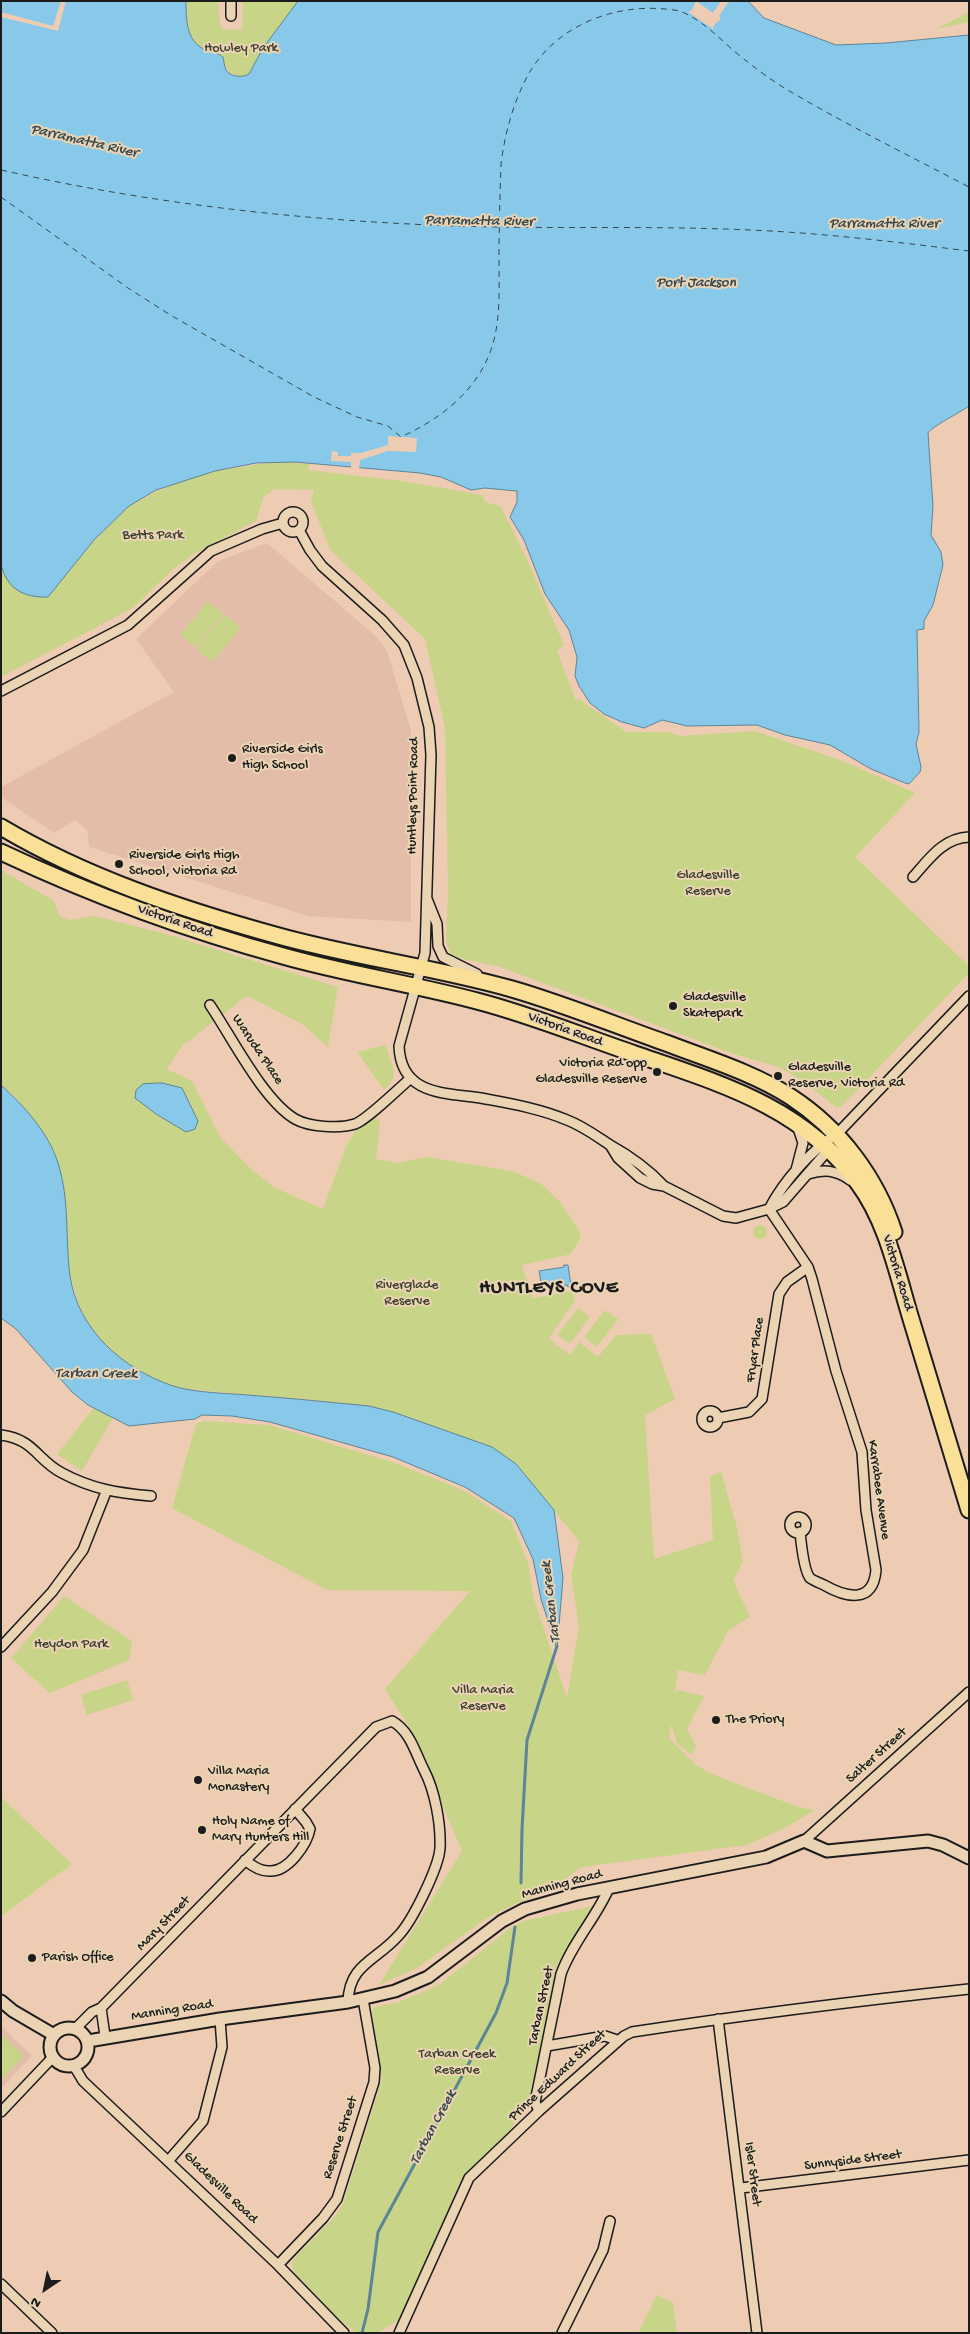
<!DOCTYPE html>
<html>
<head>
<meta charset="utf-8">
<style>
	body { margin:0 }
	#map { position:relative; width:970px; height:2334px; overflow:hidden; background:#eeccb3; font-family:"Gochi Hand",sans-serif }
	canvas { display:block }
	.frame { position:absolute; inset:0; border:2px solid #1c1c1c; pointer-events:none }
	.north { position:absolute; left:20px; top:2264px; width:50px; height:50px; -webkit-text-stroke:4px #ead4b3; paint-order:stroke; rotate:214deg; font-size:14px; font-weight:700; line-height:20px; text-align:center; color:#1c1c1c }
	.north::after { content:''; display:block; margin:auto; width:18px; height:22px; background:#1c1c1c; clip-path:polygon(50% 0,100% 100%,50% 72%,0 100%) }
</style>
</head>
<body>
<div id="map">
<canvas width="970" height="2334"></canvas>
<div class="frame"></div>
<div class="north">N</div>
</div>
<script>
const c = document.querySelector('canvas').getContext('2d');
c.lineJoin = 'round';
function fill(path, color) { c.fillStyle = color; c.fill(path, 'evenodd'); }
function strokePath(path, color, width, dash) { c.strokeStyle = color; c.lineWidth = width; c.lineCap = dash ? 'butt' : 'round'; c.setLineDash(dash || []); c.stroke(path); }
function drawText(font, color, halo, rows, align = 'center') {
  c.font = font + ' "Gochi Hand",sans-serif'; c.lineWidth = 4; c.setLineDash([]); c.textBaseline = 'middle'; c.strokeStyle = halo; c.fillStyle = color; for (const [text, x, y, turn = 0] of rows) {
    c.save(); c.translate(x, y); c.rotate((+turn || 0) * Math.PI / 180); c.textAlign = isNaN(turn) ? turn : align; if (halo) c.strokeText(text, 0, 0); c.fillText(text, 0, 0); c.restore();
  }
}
fill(new Path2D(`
	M267,543L378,638L387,651L411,730V922L308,916L89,847L87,830L75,820L54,833L1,797V787L174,692L136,639L218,561Z
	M1,2026L32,2056L1,2088Z`), '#e4bdaa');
fill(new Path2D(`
	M186,1H218L221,29L242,30L243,1H298L263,48L249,74L242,77L229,73L220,54C215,51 209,51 204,48C186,41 186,17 186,1Z
	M969,12V22L936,29Z
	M276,462L310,464L308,470L402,481L482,495L486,502L501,507L526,557L564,645L557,651L576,701L579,699L626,732H668L680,736L755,731L843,761L915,793L855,857L969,966V973L841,1107H836L800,1079L778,1067L728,1052L500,967L459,958L451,954L446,942L448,892L445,728L425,639L331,551L311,502L314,490L275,489L264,496L256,521L192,555L171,571L133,608L1,677V564L3,572L86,549L129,506L167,486L215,471Z
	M208,601L224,614L196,648L180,635Z
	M225,615L241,628L212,662L197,649Z
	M1,870L54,901L59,915L69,920L95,916L166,934L338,987L328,1047L302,1024L247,996L182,1046L167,1069L192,1081L220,1137L250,1168L275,1188L323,1209L347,1144L358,1127L374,1115L380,1123L376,1159L398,1163L427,1157L512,1171L540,1183L559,1201L577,1227L581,1237L571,1254L522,1265L533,1298L572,1291L575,1300L549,1339L570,1355L579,1342L598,1357L616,1335L651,1334L675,1399L645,1415L654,1559L713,1540L710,1476L721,1472L736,1524L743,1562L733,1580L750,1617L728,1631L705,1675L678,1670L675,1693L678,1690L704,1696L687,1729L696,1746L692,1755L677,1743L671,1724L669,1738L695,1764L709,1773L798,1807L815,1810L785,1828L747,1845L582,1867L547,1892L515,1904L484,1920L417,1968L379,1985L462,1851L409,1727L385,1689L470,1591L327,1590L172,1508L196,1424L203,1421L269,1425L392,1462L463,1490L511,1521L528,1563L534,1599L567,1698L579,1627L571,1575L579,1541L516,1464L324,1401L197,1390L175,1387L143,1375L120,1359L92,1331L79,1305L70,1277L68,1252L18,1100L1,1085Z
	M386,1045C391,1067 402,1073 384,1090L357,1052Z
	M753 1232a7 7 0 1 1 14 0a7 7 0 1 1-14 0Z
	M578,1308L590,1317L570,1344L557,1335Z
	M605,1310L618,1319L597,1347L584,1337Z
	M94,1408L113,1418L82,1471L57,1454Z
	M64,1596L132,1641L129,1660L50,1693L11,1658Z
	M127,1680L133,1700L87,1715L81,1695Z
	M1,1797L72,1864L1,1916Z
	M598,1905L557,1965L528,2104L509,2131L476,2164L460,2182L400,2319L378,2333H357L340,2320L295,2273L291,2262L336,2215L343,2204L382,2079L372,2013L374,2007L399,2002L440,1984L510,1928L523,1921Z
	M1,2034L24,2056L1,2080Z
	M657,2295L673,2303L677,2333H638Z`), '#c8d487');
const water = new Path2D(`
	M1,1H186C186,18 186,41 204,49C211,52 217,52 223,57C224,60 224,66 226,70C230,77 243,78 249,74L263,48L298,1H748L764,18L836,45L886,43L969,35V406C961,412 931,427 928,433L933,506L931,535L941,552L943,565L933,605L924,621V629L917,630L919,732L916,744L921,767L920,772L909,784L905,783L871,769L830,745L785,735L757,725L687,726L662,720L644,728L622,722L604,714L590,703L579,686L575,676L577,657L569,630L545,594L524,540L510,517L517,502V491L485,488L471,490L441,477L420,473L295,462L256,463L215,471L156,490L129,506L94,540L48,597C23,598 6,588 1,564Z
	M162,1083L182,1088L198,1121L195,1129L186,1132L156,1114L135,1098L136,1090L143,1084Z
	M1,1085C25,1107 48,1132 58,1163C70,1201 65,1238 70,1276C78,1330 123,1369 173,1386C196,1393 224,1393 248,1395C288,1398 328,1402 369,1406L393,1412L492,1447L516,1464L554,1510L563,1578L557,1649L541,1599L533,1559L514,1518L465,1487L393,1457L270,1422L232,1416L202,1415L195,1419L129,1426L88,1405L72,1392L16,1329L1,1318Z
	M564,1265H568L571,1286L568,1287L567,1285L542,1288L539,1271L564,1267Z`);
fill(water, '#88c9e9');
strokePath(water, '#5d8497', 1);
fill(new Path2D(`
	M61,1H66L58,31L1,17V12L53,26Z
	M696,1L713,13L721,1H729L719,16L721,19L714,25L713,29L688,12L692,10Z
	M388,436L417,438L416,452L388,451L360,460L359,470L351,469V462L331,461L332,451L338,452V456H351V453H361L388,445Z`), '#eeccb3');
strokePath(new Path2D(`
	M521,1883L522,1829L527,1740L557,1646
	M362,2333L368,2309L378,2232L496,2013L507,1983L515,1927`), '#5d8497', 3);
strokePath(new Path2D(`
	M1,170C143,202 287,219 432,225C538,230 644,225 750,230C823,233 896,242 969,251
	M1,197L128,288L172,316L314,397L357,417L388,426L401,437C449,415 490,380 497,324C500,303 499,281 499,259C499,228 500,196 501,164C505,133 513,103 528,75C557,23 621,0 680,11C702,20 717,36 734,51C751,65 768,78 786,89C845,124 908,155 969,187`), '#37474f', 1, [6, 5]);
const minor = new Path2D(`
	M231,16V1
	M283 522a10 10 0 1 1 20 0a10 10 0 1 1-20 0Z
	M299,530L310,550L322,566L382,620L404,645L417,678L429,727L431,755L425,953L399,1046C401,1098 449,1092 486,1099C513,1104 541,1109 567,1120C583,1126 596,1136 610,1145C630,1156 648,1169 664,1186
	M1,691L128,625L211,551L262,529L283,523
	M913,877C929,859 943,838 969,837
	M427,899L437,924L438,946L443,957L477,974
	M210,1005C231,1036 263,1100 295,1119C309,1127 339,1129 355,1124C367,1120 399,1088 411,1078
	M610,1145L618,1158L640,1178L652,1184L664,1186L723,1216L736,1218L769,1209L783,1202L830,1148
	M796,1170L803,1143L798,1128
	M808,1174C824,1169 836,1170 850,1180
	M769,1209L808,1267L812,1279L836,1371L862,1452L866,1510L876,1570C873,1605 845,1597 824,1585C820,1583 814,1581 810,1578C804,1571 801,1542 800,1532
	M769,1209C784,1181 810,1151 837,1134L969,996
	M702 1419a8 8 0 1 1 16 0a8 8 0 1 1-16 0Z
	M718,1418L749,1412L762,1399L779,1294L787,1282L808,1267
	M1,1435C34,1439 37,1460 62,1473C92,1489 117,1493 151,1496
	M790 1525a8 8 0 1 1 16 0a8 8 0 1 1-16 0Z
	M1,1647L52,1592L83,1550L106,1492
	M804,1841L969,1692
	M245,1860C252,1866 262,1872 271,1871C288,1871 307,1845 310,1829L306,1822L295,1809
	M101,2008L105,2036
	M718,2019L757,2333
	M75,2029L92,2012L101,2008L376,1727L392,1721C410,1731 415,1752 424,1770C435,1791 441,1824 440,1848C439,1867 412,1922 398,1936C376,1961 349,1964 348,2002
	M547,2046L605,2036L617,2040
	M74,2066L83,2081L278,2265L344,2333
	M539,2111L535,2102L561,1974C572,1943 596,1918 609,1888
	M1,2112L53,2057
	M169,2160L203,2121L222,2047L220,2019
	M741,2188L969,2160
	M278,2265L323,2218L337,2199L374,2082L375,2068L363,1999
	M1,2284L52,2333
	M399,2333L469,2178L539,2111L624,2036L632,2032C744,2015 856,2001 969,1989
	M562,2333L603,2250L610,2221`);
const tertiary = new Path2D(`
	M1,2001L13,2011L54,2035
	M50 2047a19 19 0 1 1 38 0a19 19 0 1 1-38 0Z
	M88,2041L220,2019L348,2002L395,1991L428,1977L502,1921L525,1909L577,1894L766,1857L804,1841L827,1851L928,1841L943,1845L969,1858`);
const trunk = new Path2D(`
	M1,827C85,877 181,909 275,935C353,957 434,967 512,989C564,1004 615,1025 666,1043C708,1059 754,1073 791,1097C840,1129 876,1177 894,1232
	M1,852C92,895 187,930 283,956C347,974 413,984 477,1001C531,1015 582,1036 635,1054C719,1083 804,1107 858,1183C887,1222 897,1273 911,1319C930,1383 950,1446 969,1510`);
strokePath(minor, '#1c1c1c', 12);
strokePath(tertiary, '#1c1c1c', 15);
strokePath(trunk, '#1c1c1c', 19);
strokePath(minor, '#ead4b3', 9);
strokePath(tertiary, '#ead4b3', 11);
strokePath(trunk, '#fadf96', 15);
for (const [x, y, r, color] of [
	[232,758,5,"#1c1c1c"],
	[119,864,5,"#1c1c1c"],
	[673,1006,5,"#1c1c1c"],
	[657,1072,5,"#1c1c1c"],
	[778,1076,5,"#1c1c1c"],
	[716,1720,5,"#1c1c1c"],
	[198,1780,5,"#1c1c1c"],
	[202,1830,5,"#1c1c1c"],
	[32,1958,5,"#1c1c1c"]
]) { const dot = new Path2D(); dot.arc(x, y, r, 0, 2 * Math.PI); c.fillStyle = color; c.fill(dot); strokePath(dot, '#ead4b3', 2); }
drawText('14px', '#3e4131', '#ead4b3', [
	["Howley Park",241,49],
	["Betts Park",153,536],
	["Gladesville",708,876],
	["Reserve",708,892],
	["Riverglade",407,1286],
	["Reserve",407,1302],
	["Heydon Park",71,1645],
	["Villa Maria",483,1691],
	["Reserve",483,1707],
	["Tarban Creek",457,2055],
	["Reserve",457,2071]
]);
drawText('14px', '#1c1c1c', '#ead4b3', [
	["Riverside Girls",242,750],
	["High School",242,766],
	["Riverside Girls High",129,856],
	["School, Victoria Rd",129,872],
	["Gladesville",683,998],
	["Skatepark",683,1014],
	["Victoria Rd opp",647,1064,"right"],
	["Gladesville Reserve",647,1080,"right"],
	["Gladesville",788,1068],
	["Reserve, Victoria Rd",788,1084],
	["The Priory",726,1720],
	["Villa Maria",208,1772],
	["Monastery",208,1788],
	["Holy Name of",212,1822],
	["Mary Hunters Hill",212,1838],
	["Parish Office",42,1958]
], 'left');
drawText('14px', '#1c1c1c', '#ead4b3', [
	["Huntleys Point Road",414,796,-89],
	["Victoria Road",175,922,19],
	["Victoria Road",565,1030,20],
	["Waruda Place",257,1050,56],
	["Victoria Road",897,1273,73],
	["Fryar Place",756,1350,-82],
	["Karrabee Avenue",878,1490,82],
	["Salter Street",877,1756,-42],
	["Manning Road",562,1885,-15],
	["Mary Street",164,1924,-46],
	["Tarban Street",542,2006,-78],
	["Manning Road",172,2011,-9],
	["Prince Edward Street",558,2076,-43],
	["Reserve Street",341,2138,-72],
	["Sunnyside Street",853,2161,-7],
	["Isler Street",752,2174,83],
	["Gladesville Road",220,2188,44]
]);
drawText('italic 15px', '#37474f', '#ead4b3', [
	["Parramatta River",84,142,13],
	["Parramatta River",479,222,1],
	["Parramatta River",884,225],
	["Port Jackson",696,284],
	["Tarban Creek",96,1375],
	["Tarban Creek",552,1602,-97],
	["Tarban Creek",434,2128,-62]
]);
c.letterSpacing = '1px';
drawText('bold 19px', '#1c1c1c', '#ead4b3', [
	["HUNTLEYS COVE",549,1289]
]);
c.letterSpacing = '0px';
</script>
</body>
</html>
